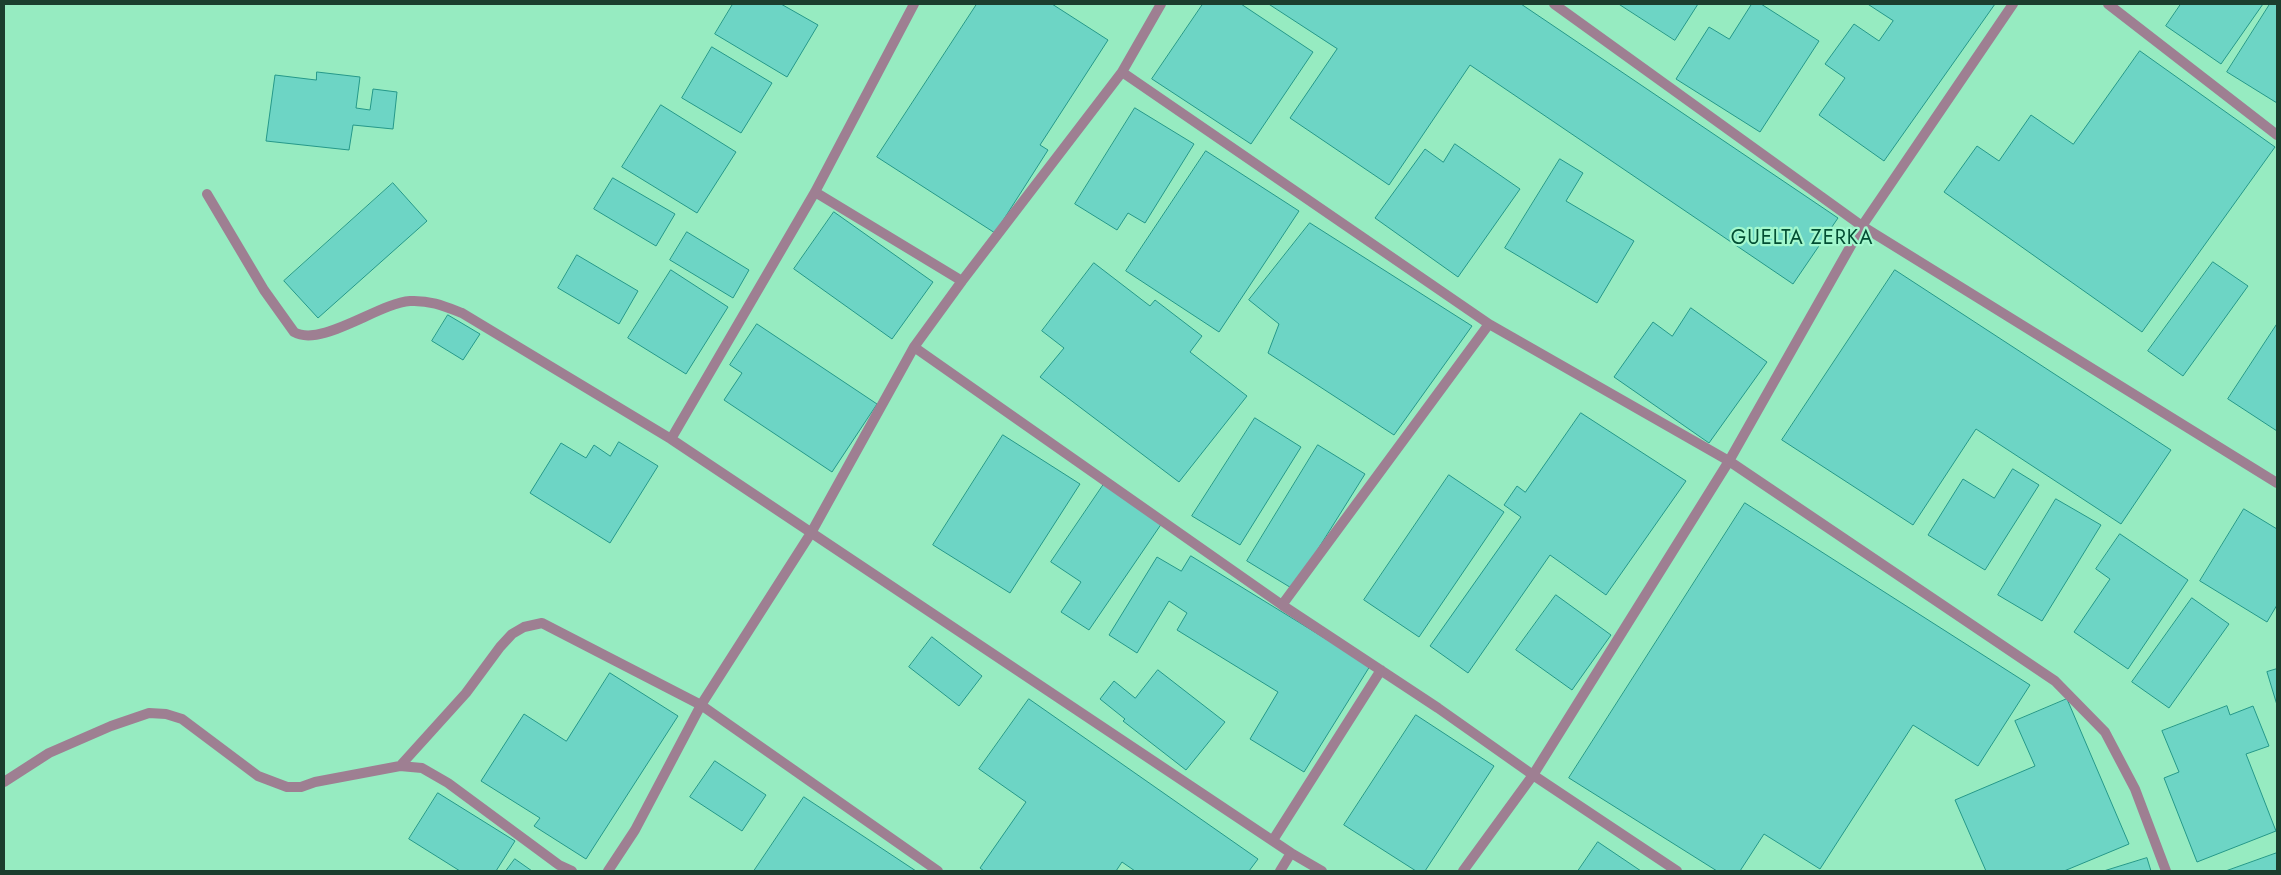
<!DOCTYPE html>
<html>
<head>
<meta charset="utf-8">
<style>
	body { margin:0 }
	#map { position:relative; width:2281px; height:875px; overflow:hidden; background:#96ebc1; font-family:Jost,sans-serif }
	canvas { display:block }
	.frame { position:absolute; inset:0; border:5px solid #1b3e2e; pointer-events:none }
</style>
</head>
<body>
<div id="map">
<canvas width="2281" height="875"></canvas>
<div class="frame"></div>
</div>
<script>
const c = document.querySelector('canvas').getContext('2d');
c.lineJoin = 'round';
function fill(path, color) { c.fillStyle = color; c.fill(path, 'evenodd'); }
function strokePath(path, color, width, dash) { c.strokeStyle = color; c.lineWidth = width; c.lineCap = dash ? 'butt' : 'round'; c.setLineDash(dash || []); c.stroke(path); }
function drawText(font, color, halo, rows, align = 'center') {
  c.font = font + ' Jost,sans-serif'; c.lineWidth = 4.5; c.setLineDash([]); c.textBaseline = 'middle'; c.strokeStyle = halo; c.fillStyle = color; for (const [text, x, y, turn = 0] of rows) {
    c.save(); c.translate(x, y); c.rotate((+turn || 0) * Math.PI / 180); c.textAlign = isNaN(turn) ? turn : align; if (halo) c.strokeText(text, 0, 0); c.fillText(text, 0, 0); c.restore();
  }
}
const building = new Path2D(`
	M733,4H781L818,25L787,77L715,34Z
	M977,4H1052L1108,40L1040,145L1048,150L995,233L877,157Z
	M1203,4H1241L1313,52L1251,144L1152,79Z
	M1269,4H1521L1838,218L1793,284L1470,65L1389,185L1290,118L1337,49Z
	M1619,4H1698L1675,40Z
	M1752,4H1761L1819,41L1760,132L1676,79L1709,27L1729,39Z
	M1868,4H1995L1884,161L1819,115L1845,78L1825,64L1854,24L1879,41L1893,21Z
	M2181,4H2263L2221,64L2166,26Z
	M2270,4H2277V103L2227,72Z
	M712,47L772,83L741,133L682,98Z
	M2140,51L2275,147L2142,332L1944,192L1977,146L1999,161L2031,115L2073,144Z
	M317,72L360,77L356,108L370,110L373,89L397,92L393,129L353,125L349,150L266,141L275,75L316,80Z
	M661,105L736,152L697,213L622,167Z
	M1135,108L1194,144L1145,223L1128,213L1117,230L1075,204Z
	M1455,144L1520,189L1458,277L1375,218L1425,149L1443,162Z
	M1206,151L1299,211L1219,332L1126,271Z
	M1560,159L1583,173L1566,201L1634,241L1597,303L1505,248Z
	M613,178L675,214L656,246L594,209Z
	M393,183L427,221L318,318L284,281Z
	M834,212L933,282L892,339L794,269Z
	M1310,223L1472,326L1394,435L1268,353L1279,324L1249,300Z
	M687,232L749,270L733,298L670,260Z
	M577,255L638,291L619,324L558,288Z
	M2213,262L2248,286L2183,376L2148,351Z
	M1094,263L1150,306L1155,300L1202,336L1190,352L1247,396L1179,482L1040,377L1064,348L1042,331Z
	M671,270L728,307L686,374L628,338Z
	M1895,270L2171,450L2121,524L1976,429L1913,525L1782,440Z
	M1691,308L1767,362L1709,443L1614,377L1653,322L1672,336Z
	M448,315L480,334L463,360L432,341Z
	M757,324L877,404L832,472L724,400L742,373L730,365Z
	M2277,324V431L2228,399Z
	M1581,413L1686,481L1606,595L1550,555L1468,673L1430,646L1521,517L1504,505L1517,486L1525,492Z
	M1255,418L1301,447L1240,545L1192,516Z
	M1003,435L1080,484L1010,593L933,545Z
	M619,442L658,466L610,543L530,493L561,443L586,458L594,445L610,456Z
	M1318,445L1365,474L1293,589L1247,561Z
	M2013,469L2039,485L1985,570L1928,535L1963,479L1994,498Z
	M1449,475L1504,512L1419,637L1364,600Z
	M1104,484L1162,523L1089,630L1061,612L1081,582L1051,562Z
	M2056,499L2101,525L2042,621L1998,595Z
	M1745,503L2030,685L1978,766L1913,725L1820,869L1764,834L1740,871H1717L1569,778Z
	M2244,509L2277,529V605L2267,622L2200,581Z
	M2120,534L2188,580L2128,669L2074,632L2110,579L2096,569Z
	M1191,556L1370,666L1304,772L1250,739L1278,692L1177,630L1187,613L1169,601L1137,653L1109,635L1157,557L1181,571Z
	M1556,595L1611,635L1572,690L1516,650Z
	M2192,598L2229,624L2169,708L2132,682Z
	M932,637L982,676L959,706L909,667Z
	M2277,669V705L2267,672Z
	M1158,670L1225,722L1186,770L1123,721L1125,719L1100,699L1114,681L1135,698Z
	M610,673L678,716L586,859L534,826L540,818L481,781L524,714L566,741Z
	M1029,699L1258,859L1249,871H1135L1122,862L1116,871H984L980,868L1026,802L979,769Z
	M2067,699L2129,844L2064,871H1986L1955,800L2035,766L2015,721Z
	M2227,706L2230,715L2253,706L2269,746L2246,754L2276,831L2197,862L2164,778L2179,772L2162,731Z
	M1416,715L1494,766L1425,871H1416L1344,825Z
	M715,761L766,795L742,831L690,797Z
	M438,793L515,841L496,871H460L409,839Z
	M804,797L916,871H754Z
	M1598,842L1641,871H1578Z
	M2277,853V871H2226Z
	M2147,858L2151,871H2104Z
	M515,859L532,871H506Z`);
fill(building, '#6dd5c5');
strokePath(building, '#259889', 1);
strokePath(new Path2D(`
	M1554,4L1862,226L2277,483
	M2108,4L2277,135
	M1122,72L1489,324L1729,461L2055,681L2105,732L2135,789L2166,871
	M815,192L962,281
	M207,194L264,290L294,332C321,348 379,303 410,301C430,300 444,306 462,313L671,439L1291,853L1322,871
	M914,347L1282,605L1438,708L1533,775L1677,871
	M671,439L815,192L914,4
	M1282,605L1489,324
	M400,766L466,693L500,647L512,634L524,627L542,623L701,705L938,871
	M4,782L49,753L111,726L149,713L166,714L182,719L258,776L287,787H301L315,782L400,766L422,768L448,783L559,865L572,871
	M1273,840L1381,670
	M608,871L635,830L701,705L811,533L914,347L962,281L1122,72L1161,4
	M1280,871L1291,853
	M1463,871L1533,775L1729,461L1862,226L2013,4`), '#9e7f92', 10);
c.letterSpacing = '1px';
drawText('20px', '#034e33', '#a3f8ce', [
	["GUELTA ZERKA",1802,239]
]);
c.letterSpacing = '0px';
</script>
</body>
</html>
